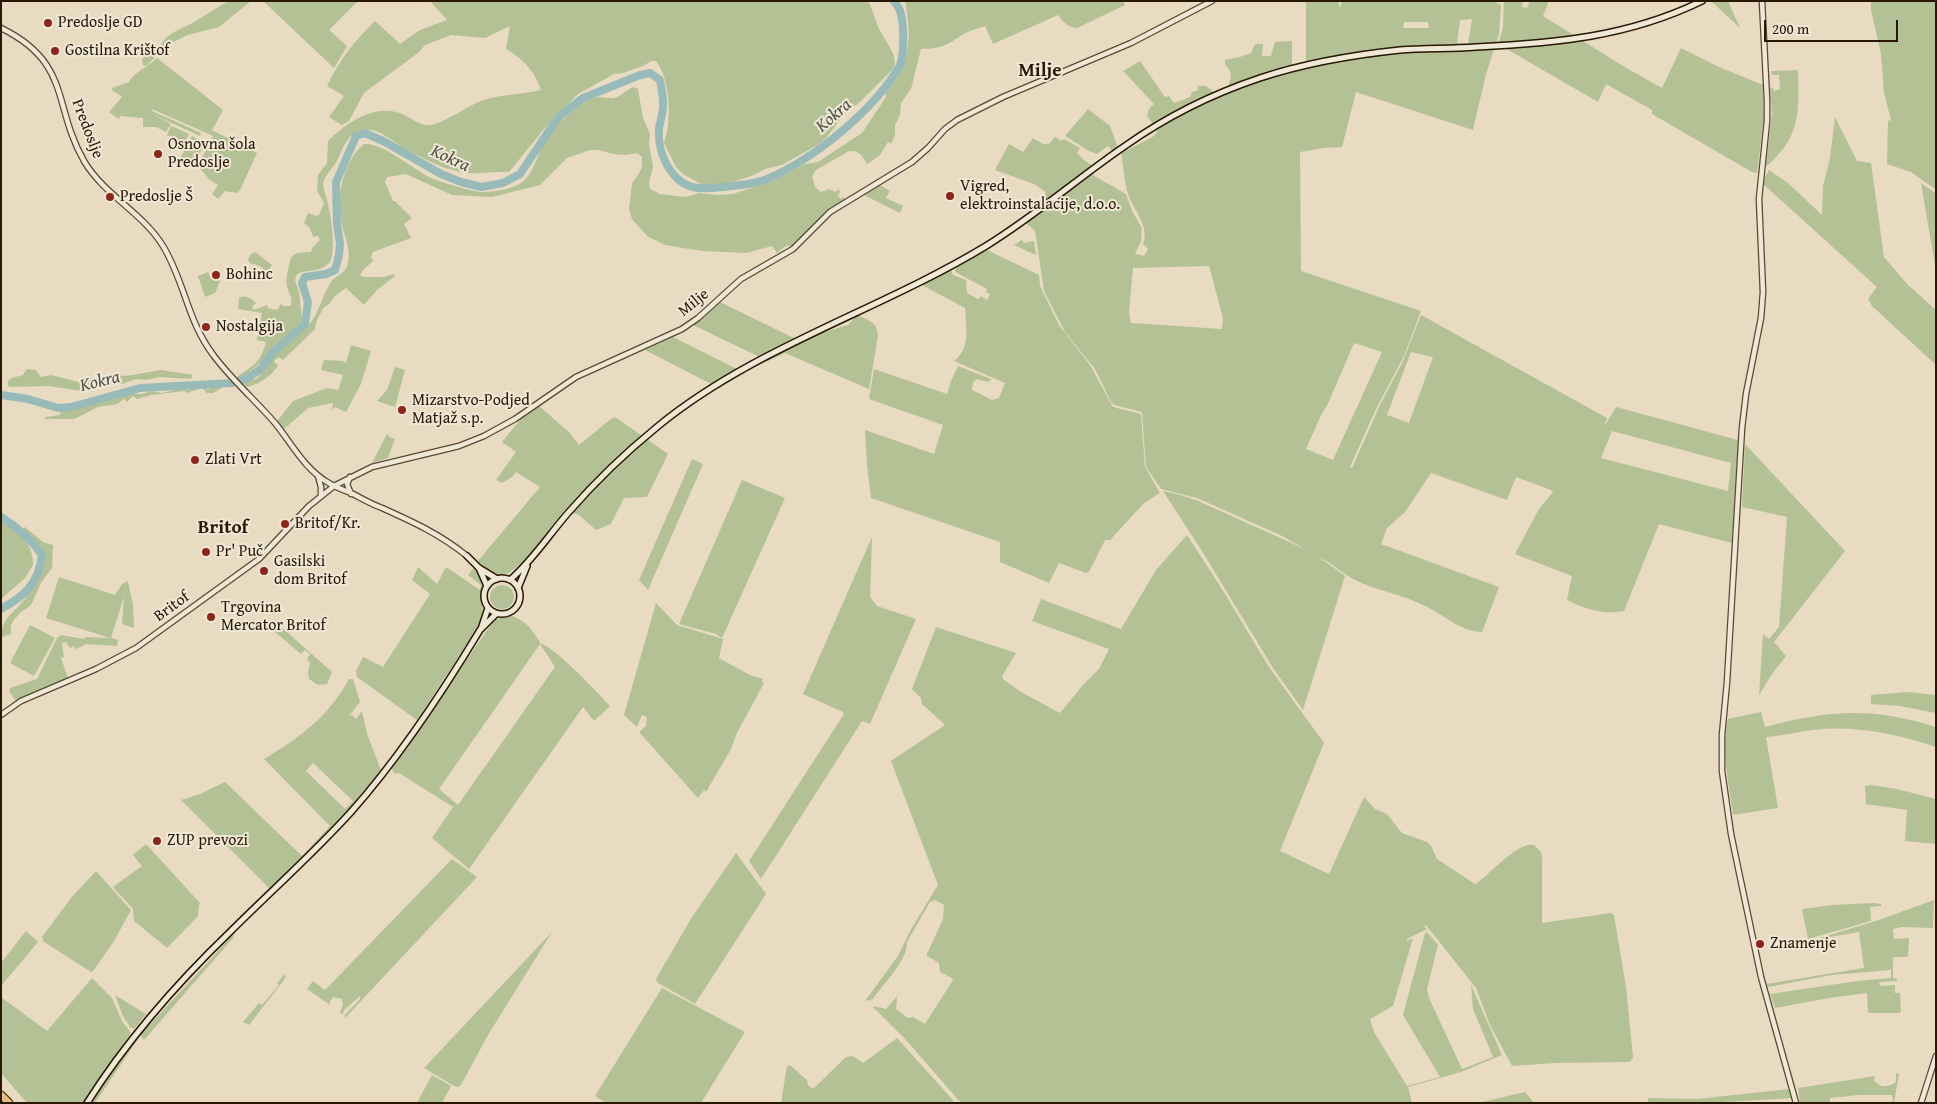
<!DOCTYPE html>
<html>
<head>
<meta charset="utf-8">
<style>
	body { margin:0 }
	#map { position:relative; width:1937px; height:1104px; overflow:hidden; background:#e8dbc2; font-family:"Gentium Book Plus",serif }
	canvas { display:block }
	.frame { position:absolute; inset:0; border:2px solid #281702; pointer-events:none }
	.scale { position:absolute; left:1764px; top:20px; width:134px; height:22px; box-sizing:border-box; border:2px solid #281702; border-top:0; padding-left:6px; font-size:15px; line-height:18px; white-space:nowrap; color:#281702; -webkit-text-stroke:4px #f0e8d7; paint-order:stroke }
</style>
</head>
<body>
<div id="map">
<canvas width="1937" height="1104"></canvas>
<div class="frame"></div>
<div class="scale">200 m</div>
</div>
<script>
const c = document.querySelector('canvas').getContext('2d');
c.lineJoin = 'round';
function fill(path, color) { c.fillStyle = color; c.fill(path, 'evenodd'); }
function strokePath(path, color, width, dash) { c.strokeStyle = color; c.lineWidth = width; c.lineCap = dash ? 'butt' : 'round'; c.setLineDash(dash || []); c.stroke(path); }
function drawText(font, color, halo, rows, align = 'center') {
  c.font = font + ' "Gentium Book Plus",serif'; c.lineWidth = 4; c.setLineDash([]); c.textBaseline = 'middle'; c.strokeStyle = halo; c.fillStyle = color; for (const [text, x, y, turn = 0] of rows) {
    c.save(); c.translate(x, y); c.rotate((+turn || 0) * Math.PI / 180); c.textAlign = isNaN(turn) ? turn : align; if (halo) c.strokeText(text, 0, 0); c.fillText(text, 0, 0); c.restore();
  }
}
fill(new Path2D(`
	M229,1H251L219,27L188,35L163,47L161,44C170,31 182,29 194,22C206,15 217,7 229,1Z
	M263,1H358L329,30L347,46L334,68Z
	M430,1H866L870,4L878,27L893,53L895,62L893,69L858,104L846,111L827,137L819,144L782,165L765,169L754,175L729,183L716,184H701L683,174L676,167L664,143C665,139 666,136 667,132C671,111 669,78 656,61H651L643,66L623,73L614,74L578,94L544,129L509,172C492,171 473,176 456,171C439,167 422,158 407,150C392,142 374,122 356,132C347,137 342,149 338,159C334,168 323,176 323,185C324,191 327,198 328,204C331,215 337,255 329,263C319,273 308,269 297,274L295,280L299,292L302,319L299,326L279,342L263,361L249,372L246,377L248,381L258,378C263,369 268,360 276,353C286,343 299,336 308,326C319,314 322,295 331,282C336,275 345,274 347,266C352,252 345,238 342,225C336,198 342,162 364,144C383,142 414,170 431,178C442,182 471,192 483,192C489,192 496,191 502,190C529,185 531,172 541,149C547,137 559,122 570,113C578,106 588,98 599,97C604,97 609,99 614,98C622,96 627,89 634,87L638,89L643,118L650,134L649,144L653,167L649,182L650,189L660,194L686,197L699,193L718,195L733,194L775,180L805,164L818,162L862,133L886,97L885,93C911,64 912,38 905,1H1123L1125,5L1077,28C1069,28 1062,21 1058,15L993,44L985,26C976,29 966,32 959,37C946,46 937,49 921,49L911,89L901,103L900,115L895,125V135L891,144L888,142L880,155L869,163L867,164C862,156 860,150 849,151L816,170L812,176L815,187L821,192L829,189L835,192L839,189L840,192L838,196L841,199L843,197L846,200L827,212L791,247L787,245L777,253L772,246L746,253L702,251L665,245L647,236L632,219L629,209L632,183L638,175L642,167V157L637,153L627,155L613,154L598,150H590L567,158L540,185L492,197L452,195L406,174L387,177L385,182L393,201H395L412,218L404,224L411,238L373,252L371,256L373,261L364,269L360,275L363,277H383L394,274L395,276L377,290L364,305L346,288L335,296L329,304L323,308C321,314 315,321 315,329L283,360L278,357L274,361L278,366C270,377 260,384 247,387L237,377C254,365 261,362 266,342L257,340L262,313L238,309L239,298C245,294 252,299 256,303L252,307L254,310L267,305L268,308L277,310L281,304L284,306H291C293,295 289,296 287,286C285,277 289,266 291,257L297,253L311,252L312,248L320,240L318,236L313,237L310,228L304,223L308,213L316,216L319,215L324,203L317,191L318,175L327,163L328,141C347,122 377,102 404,115C412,119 423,127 432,125C450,120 466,106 484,100C502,94 522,95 541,90C534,70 524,60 506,49L510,26L485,38L451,35L425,45L418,53L364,93L349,121L342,125L329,117L344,96L327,86C341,58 353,43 375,21L400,44L420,30L447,20Z
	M1306,1H1338L1340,8L1342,1H1493L1501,5L1499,34L1486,74L1473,130L1356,92L1342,147L1324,148L1300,152L1301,271L1421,311L1404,356L1376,409L1350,467L1352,468L1380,405L1403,361L1421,315L1607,418L1604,427L1616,407L1738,440L1732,543L1659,524L1624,611C1602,615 1586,609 1567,600L1572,576L1515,554L1539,509L1553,492L1551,490L1516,477L1507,500L1431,473L1405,512L1387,528L1381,544L1499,587L1482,632C1458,631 1444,614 1423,605C1401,594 1377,591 1355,580C1342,573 1332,563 1319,557L1345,576L1303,710L1273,668L1202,551L1163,491L1177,494L1196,500L1307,550L1280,535L1197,498L1161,489L1146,467L1142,412L1114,405L1111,402L1095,369L1065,332L1044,291L1036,237L1035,231L1026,223L1038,208L1046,192L1034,184L995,170L1009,144L1023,152L1033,138L1043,144H1049L1055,137L1061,141L1064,139L1080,148L1077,153L1085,161L1095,167L1091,174L1126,194L1132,211L1142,228L1141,241L1135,254L1144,256L1148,249L1143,244C1150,226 1134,211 1128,194C1124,180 1123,165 1121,151L1128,150L1154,136L1157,132L1156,127L1147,116L1149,109L1154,104L1123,71L1140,61L1165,97L1169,96L1174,103L1190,97L1192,92L1198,90V86H1206L1215,93L1226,91C1230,81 1235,73 1225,65V60L1240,57L1251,53L1255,44H1263L1262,56H1271L1275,42L1292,41V64H1306ZM1472,19L1468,44L1457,43L1460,20ZM1404,22H1428L1429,28H1403ZM1209,266L1223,318L1222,329L1131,323L1129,312L1133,268ZM1354,343L1382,352L1333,460L1306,449L1322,413L1327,406ZM1411,352L1433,357L1409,423L1387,415ZM1612,431L1731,463L1728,491L1601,458Z
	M1504,1H1523L1522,7L1527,8L1530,1H1549L1543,16L1623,66L1662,88L1681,48L1719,67L1763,85L1764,118L1757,173L1752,172L1652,114V110L1606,84L1598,102L1498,44L1503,28Z
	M1711,1H1728L1740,28Z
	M1871,1H1936V190L1911,172L1887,164L1888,121L1891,120L1884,93L1881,54L1871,9Z
	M159,46L162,48L160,52L146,66L143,65L142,59Z
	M157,58L223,110L212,130L257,153L240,190L237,193L225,191L218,199L212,194L218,185L209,179L198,166L213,136L152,109V111L201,133L200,136L150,113L171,124L166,132L156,127H143V118L120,116L119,119L109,112L122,97L112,90V88L129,82C133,73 149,66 157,58Z
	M1798,70C1799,112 1801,136 1767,166L1766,164L1772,114L1770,88L1772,87L1774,91L1780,89L1779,75H1772L1771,71Z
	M1088,109L1110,126L1118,148L1117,156L1112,157L1111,149L1108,146L1097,154L1089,151L1065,136Z
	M1835,117L1857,161L1871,163L1884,257L1908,285L1936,310V365L1872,306L1868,299L1877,287L1763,184L1764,179L1769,170L1788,183L1822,215L1823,186L1830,158Z
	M171,126L189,134L185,143L167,135Z
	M192,136L205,143L193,167L179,161Z
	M1921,183L1936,193V271Z
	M880,185L890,191L886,198L903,206L900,213L864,195Z
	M1022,240L1024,243L1034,241L1036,255L1014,245Z
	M987,250L1039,275L1040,286L1059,325L1090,365L1113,407L1141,414L1145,467L1160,493L1144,503L1110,540H1105L1089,572L1086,573L1059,563L1049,583L1000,562V542L871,498L867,465L865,430L934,454L943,425L869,399L874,369L947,394L951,381L958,366L991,379L989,382L976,379L973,383L972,390L992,400L999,398L1005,383L954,361C971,348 966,327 965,308L922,285L945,269L951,270L953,275L966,280L967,293L978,299L981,296L987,300L990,294L986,292L987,289L957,273L955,271L956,268Z
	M255,252L272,265L266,274L262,267L250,263L248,260L251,254Z
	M208,272L210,277L219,279L220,281L215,293L205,297L198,276Z
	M720,302L802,342L818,334L848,325L857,315C868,320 878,322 878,336L869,389L785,353L768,361L693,325Z
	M673,337L745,373L719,388L645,350Z
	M351,345L371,351L361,384L346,412L335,407L332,410L333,403L308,408L283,430L278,423V420L293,401L327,388L338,390L343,375L321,370L324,360L343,361L346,363Z
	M395,367L405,370L395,407L377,401L387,390Z
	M29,369L36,370L41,377L51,375L82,383L91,378L108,381L114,375L126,376L161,370L193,375L191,379L161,377L146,380L136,379L122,384L99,385L81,391L49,386L11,387L8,386V381L12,378L23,375L26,370Z
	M222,385V388L213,393H207L202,388L187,393L185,391L151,395L137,399L133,396L127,402L124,399L117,404L98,407L74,419H45V417L60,415L61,410L129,393L142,394L151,391L162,393L183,388L187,390L205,387L208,389Z
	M539,406L570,433L579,445L611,419L615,417L668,454L647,497L624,498L611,524L596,530L579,515L565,510L528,558L509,573L494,576L477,562L540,487L516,472L512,477L502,483L496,480L516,452L502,442L520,420Z
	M387,434L389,435V437L395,439L388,458L372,463Z
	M1745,444L1845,551L1774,642L1786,656L1772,674L1759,695L1763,634L1769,639L1779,627L1787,517L1742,507Z
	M692,459L703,464L648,590L639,580Z
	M742,480L785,498L722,638L716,634L679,624Z
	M1,521C20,533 33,542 33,565L25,578L1,599Z
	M25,527L43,542L53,545L52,568L41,583L31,605L20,613L13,621L11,626V634L1,637C1,618 15,612 25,599C33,589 48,561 41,548C37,541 29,535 21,530Z
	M1187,535L1222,589L1269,667L1324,743L1280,851L1329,874L1364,797L1375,809L1387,814L1402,833L1427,842L1431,846L1437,859L1475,884C1489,876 1517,841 1534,845L1541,852L1542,858V923L1611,913L1614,915L1626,987L1633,1057L1630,1062L1555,1063L1512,1066L1490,1025L1476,988L1426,925L1424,926L1427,929L1407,939V941L1413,938L1393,1006L1370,1019L1374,1032L1407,1086L1440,1077L1403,1015L1425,933H1428L1438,945L1427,989L1429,998L1462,1069L1493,1057L1473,1009L1471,985L1502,1055L1461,1072L1408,1087L1412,1103H961L906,1040L873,1007L874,1006L886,1009L905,987L897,997L896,1009L908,1018L913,1017L925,1024L953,980L952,978L940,972L939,963L927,956V954L943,919L944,905L935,900L930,902L907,942C908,960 883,984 873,999L865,1001L898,956L910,931L938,885L891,761L945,725L922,704L921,698L912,689L936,627L1016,653L1002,676L1003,679L1021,692L1060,713L1083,685L1099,669L1109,649L1032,621L1041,599L1121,629L1156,570Z
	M872,537L870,597L877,606L916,619L870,724L862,721L761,879L749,861L844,714L843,712L803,694Z
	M418,567L437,584L446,567L480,590L481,585L468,575L474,567L481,577L483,584L480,594L483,613L479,626L417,720L357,677L356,671L363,657L383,667L430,594L412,580Z
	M59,577L115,595L122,584L128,581L133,605L134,628L122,624L124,597L111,638L118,640L117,646L86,644L76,649L73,646L70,648L66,642L62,643L64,657L61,658L68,678L16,701L9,691L10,688L37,679L57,638L61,635L84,639L85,637L110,638L46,618Z
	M490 597a12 12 0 1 1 24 0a12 12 0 1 1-24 0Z
	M656,603L677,625L723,639L719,658L750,675L763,679L762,682L764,683L737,733L731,749L706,792L704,790L698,798L639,732L646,726L647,717L642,715L637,727L624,715Z
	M512,616C526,620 534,632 541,644C554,646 599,694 610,706L594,721L583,707L469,869L432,838L453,807L399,773L395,774L391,768L488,629L495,619ZM540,644L555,667L458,805L439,789Z
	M30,625L55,638L34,676L10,663Z
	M280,626L332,672L327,684L318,685L309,679L308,673L310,663L307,659L310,654L305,650L301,654L275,632Z
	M349,679H353L360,702L349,716L352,715L356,719L362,711L367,734L381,770L336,824L270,889L181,800L200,794L225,782L302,856L330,826L264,759C301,737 328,717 349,679ZM313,763L353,801L345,809L306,771Z
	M1907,692L1936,695V713L1900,706L1871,704V695Z
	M1761,712L1765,727C1831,710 1870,707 1936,727V747C1897,734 1854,725 1813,730C1797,732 1782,736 1766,737L1778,808L1733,815C1729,784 1721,750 1728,719Z
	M1871,785L1897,789L1936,799V844L1905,841L1907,810L1866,804L1865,786Z
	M146,844L200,903L199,905L198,916L167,948L134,921L133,909L113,887L142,866L133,855Z
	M736,853L766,894L695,1004L658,983L656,979L692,917Z
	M452,859L477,877L346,1017L344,1016L360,999V996L344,1010L343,1014L340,1013L343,1004L342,999L333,997L330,1001V1005L307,989L313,981L325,990Z
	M96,871L131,910L114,941L93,971L91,972L44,942L42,937L71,898Z
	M1934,900L1933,928L1902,927L1893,929L1894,939L1909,938L1908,957H1893V978L1897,979V981L1879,982L1880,986L1895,985V993H1900L1901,1012L1897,1013H1868L1867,993L1829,998L1775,1008L1770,994L1857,981L1891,978V970L1832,975L1768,987L1766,984L1864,968L1859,932L1813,940L1879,920Z
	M1874,903L1881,904V906L1870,907L1871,921L1808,939L1802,909L1833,905Z
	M26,931L38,942L1,986V963Z
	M552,932L488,1035L461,1085L458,1087L454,1086L424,1068Z
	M232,936L234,937L144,1040L140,1035Z
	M284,975L286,976L284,980L249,1025L243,1022L259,1003L262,1005L279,985L277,983Z
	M92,978L112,998L122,1021L131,1033L83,1103H27L1,1073V997L47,1031Z
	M662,988L745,1032L701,1103H606L595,1096Z
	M115,995L146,1014L134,1029L130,1027L123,1016Z
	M897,1038L953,1100L952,1103H781L787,1066L790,1065L807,1080L808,1085L813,1089L846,1057L853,1056L863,1063Z
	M135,1039H138L95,1103H91Z
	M1896,1073L1899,1074L1894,1103H1891L1893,1100L1892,1095H1858L1830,1098V1103H1800L1798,1088L1875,1076L1874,1080C1879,1088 1889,1088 1896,1082Z
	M432,1075L451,1086L442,1103H417Z
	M1790,1089L1793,1098L1707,1103H1648V1098L1697,1099Z
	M1525,1092L1534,1103H1478Z`), '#b3c195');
strokePath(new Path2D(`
	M1,395L28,399L58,408L71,407L140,388L232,383L248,378L262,368L272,353L305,324L308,302L302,283L305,277L326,274L335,270L339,255L340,244L337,224L336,182L356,136L365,133L385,142L441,174L461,182L481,187L503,183L520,174L550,129L561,115L583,98L640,75L650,73L660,80C661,87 663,95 663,103C664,111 660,120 659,129C658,145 663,162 674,175C687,191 704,189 723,187C737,185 753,185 767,179C814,159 873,111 899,67C905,57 904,22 900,11C899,7 896,4 894,1
	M1,517C17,527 31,539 42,555C38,584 26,595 1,609`), '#98bab9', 8);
const tertiary = new Path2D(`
	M1762,1L1767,100V121L1759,199L1763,292L1761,318L1746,394L1742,428L1727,682L1722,735V771L1731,834L1761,977L1796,1103
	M1,28C72,63 52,105 84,161C104,195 143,213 163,246C185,282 187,321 214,356C232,380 255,400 275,423C292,444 304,468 327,482C335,487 343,490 351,493C361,498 371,504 382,508C413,522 440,534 467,556
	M318,476L321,487V496
	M350,477L347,484L351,494
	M1,715L21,701L96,669L136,648L259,559L309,506L334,486L372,467L459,446L484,436L515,419L576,377L682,329L698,318L741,279L793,249L830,212L912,162L928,148L945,129L957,120L1003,97L1131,43L1212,1
	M1921,1103L1936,1056`);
const secondary = new Path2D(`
	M467,556L479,568L497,579
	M479,568L487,586
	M484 596a18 18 0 1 1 36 0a18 18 0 1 1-36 0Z
	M510,580C533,560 548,536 568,513C595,482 625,453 657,427C754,347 879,311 986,246C1035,216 1078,178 1125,146C1166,117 1212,94 1260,78C1305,63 1352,55 1400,50C1425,48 1451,49 1476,47C1556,43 1628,37 1702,1
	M518,588L527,566
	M481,629L488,608
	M87,1103C127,1040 176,984 230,932C270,892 313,854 351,812C400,757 442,693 480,630L496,614`);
const motorway = new Path2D(`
	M1,1095L9,1103`);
strokePath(tertiary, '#584832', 7);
strokePath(secondary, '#281702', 8);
strokePath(motorway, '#281702', 9);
strokePath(tertiary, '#f0e8d7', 4.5);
strokePath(secondary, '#f0e8d7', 5);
strokePath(motorway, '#e4be81', 7);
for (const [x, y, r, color] of [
	[48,23,5,"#8f2418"],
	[55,51,5,"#8f2418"],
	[158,154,5,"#8f2418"],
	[950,196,5,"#8f2418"],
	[110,197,5,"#8f2418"],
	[216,275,5,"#8f2418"],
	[206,327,5,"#8f2418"],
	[402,410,5,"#8f2418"],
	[195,460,5,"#8f2418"],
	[285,524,5,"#8f2418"],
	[206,552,5,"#8f2418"],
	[264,571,5,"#8f2418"],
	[211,617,5,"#8f2418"],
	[157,841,5,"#8f2418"],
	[1760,944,5,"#8f2418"]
]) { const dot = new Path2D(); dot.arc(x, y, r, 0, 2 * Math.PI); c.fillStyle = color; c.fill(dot); strokePath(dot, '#f0e8d7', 2); }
drawText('16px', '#281702', '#f0e8d7', [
	["Predoslje GD",58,23],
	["Gostilna Krištof",65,51],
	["Osnovna šola",168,145],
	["Predoslje",168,163],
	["Vigred,",960,187],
	["elektroinstalacije, d.o.o.",960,205],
	["Predoslje Š",120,197],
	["Bohinc",226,275],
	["Nostalgija",216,327],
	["Mizarstvo-Podjed",412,401],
	["Matjaž s.p.",412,419],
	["Zlati Vrt",205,460],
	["Britof/Kr.",295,524],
	["Pr' Puč",216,552],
	["Gasilski",274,562],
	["dom Britof",274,580],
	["Trgovina",221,608],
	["Mercator Britof",221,626],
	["ZUP prevozi",167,841],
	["Znamenje",1770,944]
], 'left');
drawText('16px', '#281702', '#f0e8d7', [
	["Predoslje",87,129,69],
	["Milje",694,303,-39],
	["Britof",172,607,-36]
]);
drawText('italic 18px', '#4f5042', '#f0e8d7', [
	["Kokra",834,116,-41],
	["Kokra",450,159,25],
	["Kokra",100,382,-14]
]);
drawText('bold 19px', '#281702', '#f0e8d7', [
	["Milje",1040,71],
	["Britof",223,528]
]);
</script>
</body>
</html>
